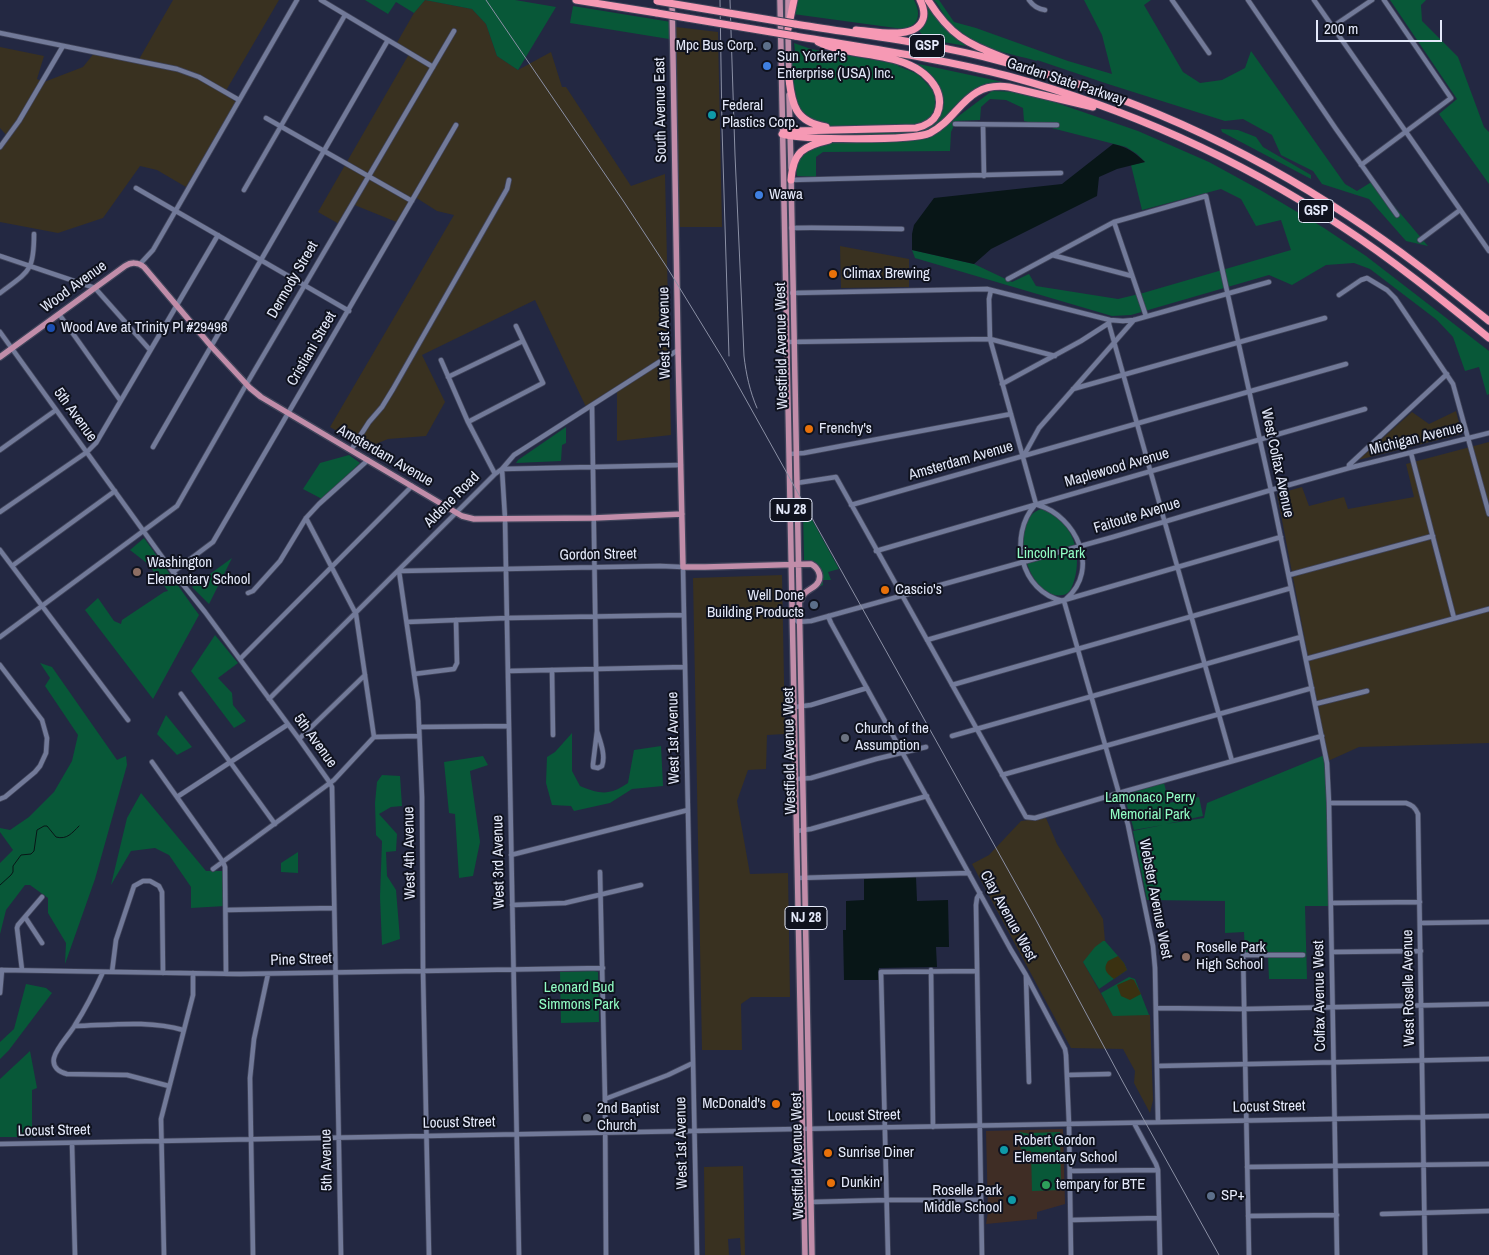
<!DOCTYPE html>
<html>
<head>
<meta charset="utf-8">
<style>
	body { margin:0 }
	#map { position:relative; width:1489px; height:1255px; overflow:hidden; background:#232842; font-family:"Archivo Narrow",sans-serif }
	canvas { display:block }
	.scale { position:absolute; left:1316px; top:20px; width:126px; height:22px; box-sizing:border-box; border:2px solid #e4e9fa; border-top:0; padding-left:6px; font-size:15px; line-height:18px; white-space:nowrap; color:#e4e9fa; -webkit-text-stroke:4px #0f121e; paint-order:stroke }
</style>
</head>
<body>
<div id="map">
<canvas width="1489" height="1255"></canvas>
<div class="scale">200 m</div>
</div>
<script>
const c = document.querySelector('canvas').getContext('2d');
c.lineJoin = 'round';
function fill(path, color) { c.fillStyle = color; c.fill(path, 'evenodd'); }
function strokePath(path, color, width, dash) { c.strokeStyle = color; c.lineWidth = width; c.lineCap = dash ? 'butt' : 'round'; c.setLineDash(dash || []); c.stroke(path); }
function drawText(font, color, halo, rows, align = 'center') {
  c.font = font + ' "Archivo Narrow",sans-serif'; c.lineWidth = 4; c.setLineDash([]); c.textBaseline = 'middle'; c.strokeStyle = halo; c.fillStyle = color; for (const [text, x, y, turn = 0] of rows) {
    c.save(); c.translate(x, y); c.rotate((+turn || 0) * Math.PI / 180); c.textAlign = isNaN(turn) ? turn : align; if (halo) c.strokeText(text, 0, 0); c.fillText(text, 0, 0); c.restore();
  }
}
fill(new Path2D(`
	M173,0H279L224,94L236,102L186,187L157,170L140,166L103,218L58,233L0,222V148L8,137L0,128V47L44,56L37,79L44,82L83,67L95,52L138,61Z
	M425,0L472,9L486,24L497,56L518,70L551,52L562,87H566L631,186L665,174L671,435L617,441V391L587,409L535,300L422,355L445,402L426,436L388,439L366,448L330,427L454,215L437,211L415,197L399,223L352,204L339,224L318,212L409,54L395,46L414,13Z
	M676,27L718,32L722,227H678Z
	M840,246L909,259V287L841,288Z
	M1456,411L1462,434L1358,460L1412,412L1429,424Z
	M1489,442V743L1359,747L1328,761L1277,494L1302,487L1309,506L1344,497L1348,509L1414,497L1406,464Z
	M782,575L785,734L767,735L766,769L748,770L737,801L750,874L788,873L790,997H751L741,1004L742,1050H702L693,578Z
	M1046,818L1057,844L1103,919L1105,941H1103L1083,962L1113,1015H1150L1153,1100L1150,1113L1134,1083L1135,1071L1123,1049L1071,1048L972,864L989,855L1021,821Z
	M743,1166L745,1255H741L740,1238L728,1239L729,1255H705L704,1167Z`), '#393120');
fill(new Path2D(`
	M1063,1129L1065,1204L1037,1212V1219L986,1224L988,1212L986,1131Z`), '#3f2d25');
fill(new Path2D(`
	M365,0H515L556,7L518,70L497,56L486,24L472,9L425,0L414,13L396,2L388,14Z
	M796,0H914C921,13 920,26 903,29L793,14Z
	M934,0H939L954,22L976,28L1068,61L1112,74L1102,35L1084,0H1151L1144,5L1183,72L1200,83L1222,80L1245,68L1251,51L1345,184L1357,191L1373,181L1428,246L1406,241L1369,199L1322,184L1313,171L1281,155L1272,135L1243,119L1225,121L1108,84L1037,60V61C1009,53 972,48 952,26C945,18 941,8 934,0Z
	M1390,0H1426L1421,5L1422,21L1458,57L1484,127L1489,132V184L1439,114L1457,99Z
	M925,2L952,35L966,44V46L926,39L919,31Z
	M573,6L671,22L669,39L570,23Z
	M794,43L811,49L898,64V66L918,74L930,87L933,89C936,100 937,106 931,116L937,118L942,99L914,63L1003,82L1002,84C997,84 990,84 986,85C972,88 952,110 942,120L948,124L992,91L1025,92L1138,131L1209,162L1262,191L1324,228L1366,256L1489,351V394L1487,395L1479,367L1465,371L1453,337L1437,320L1370,269L1354,263L1326,265L1292,285L1269,275L1131,315L1112,316L915,258L912,250L974,264L1012,282L1029,274L1036,286L1118,299L1143,293L1291,250L1281,220L1256,226L1241,199L1221,189L1142,210L1131,165L1145,162L1137,154L1126,147L1024,121L1023,108L1006,100L990,99L981,107L980,120L956,121L951,132L950,151L823,152L816,157V177L797,176C797,173 795,168 795,165C800,138 870,136 891,135L825,136L797,134L907,130L878,125L853,126L846,129H834L802,118L789,79L795,51Z
	M1221,129L1238,130L1256,137L1263,147L1311,175V179L1222,132Z
	M566,427V443L562,445L561,461L516,463L518,460Z
	M349,455L360,463L322,499L303,489L320,463Z
	M805,507L839,569L828,572L831,580H823V585L817,588C828,574 821,560 804,560L803,509Z
	M1041,509C1047,510 1050,512 1055,515C1076,531 1082,560 1073,584C1071,589 1069,594 1063,595C1028,602 1006,520 1041,509Z
	M144,538L199,615L153,699L85,610L98,598L114,621L121,624L122,620L164,592L168,591L148,564L130,550Z
	M232,558L209,604L192,587Z
	M215,635L238,663L218,678L232,693L233,705L246,721L234,728L191,671Z
	M40,663L52,667L117,760L126,756L127,765L95,879L65,964L66,943L48,913V898L30,885H25L6,910L0,934V863L13,850L0,832V828L10,830L29,817L54,792L72,761L78,735L45,686L50,678Z
	M166,715L192,747L177,755L157,734Z
	M572,733V771L580,786C600,794 609,796 628,783L634,750L661,746L663,786L632,789L610,803L574,811L571,806L552,805L546,783L547,757L555,752Z
	M1327,754L1332,906H1305L1307,979H1269L1268,956L1245,957L1244,932L1225,933V901L1147,900L1133,831L1163,825L1134,830L1124,795L1164,783L1169,803L1199,797L1203,816L1166,824L1204,818L1207,803Z
	M483,756L488,765L470,771L480,842L473,876L459,878L455,814L449,813L444,762Z
	M382,775L400,776L402,806L391,807L379,814L397,834L396,851L386,852L387,876L396,890L400,939L382,945L380,897L382,841L376,835L375,803L377,782Z
	M141,793L206,871H223L225,906L191,908V887L169,855L155,848L131,851L111,885L127,818Z
	M298,852V873L281,872V863Z
	M1103,941H1105L1124,963L1127,970L1099,989L1083,962L1095,947Z
	M594,971L598,972L599,1022L561,1023L560,972Z
	M1129,977L1135,979L1149,1015L1113,1016L1101,993Z
	M26,984L46,988L52,993L9,1050L0,1059V1042L14,1029Z
	M30,1051L37,1088L32,1090V1137H0V1079Z
	M1020,1132L1030,1134V1133L1060,1132L1061,1190L1032,1191L1031,1151H1024L1021,1149L1018,1135Z`), '#085838');
fill(new Path2D(`
	M1118,956L1124,963L1127,970L1114,979C1108,974 1102,970 1108,961Z
	M1131,979L1134,980L1141,994L1130,1000L1121,996L1117,985Z`), '#3a3111');
fill(new Path2D(`
	M1113,144C1128,147 1134,152 1145,162L1117,169L1099,177L1097,196L991,249L974,264L912,250V234L914,225L934,198L1062,184Z
	M916,877L917,901L948,900L949,947H936L937,967L879,968V980H844L843,930H846V901L864,900V878Z`), '#081617');
strokePath(new Path2D(`
	M0,885L11,875L13,872V866L21,855L31,854L34,851L37,830L44,826H47L56,837C67,840 72,833 79,826`), '#081617', 1);
const minor = new Path2D(`
	M321,0L433,67
	M1029,0C1033,6 1038,9 1045,10
	M1172,0L1209,53
	M1248,0L1336,129L1397,215
	M1314,0L1489,251
	M1332,27L1372,0
	M0,33L177,69L199,77L239,100
	M266,118L412,201
	M955,124L1057,125
	M983,125L984,176
	M0,147L19,121L63,46
	M1361,165L1451,98L1384,0
	M790,180L1061,173
	M136,188L349,311
	M244,190L345,15
	M1114,222L1146,316
	M791,228C828,227 865,229 902,229
	M1420,240L1460,210
	M1052,255L1132,276
	M0,256L95,288L150,350
	M140,264L153,250L297,0
	M1008,279L1114,222L1206,196L1271,490L1327,763L1329,803L1337,1255
	M991,290L989,299L990,339L1036,504
	M0,293C29,271 34,272 34,234
	M792,293L987,289L1110,320L1123,321L1134,320L1269,282
	M1339,295L1361,280L1367,278L1387,290L1395,298L1453,384L1489,514
	M59,314L120,400
	M1109,324L1232,761
	M0,332L173,572L205,612L299,739L328,780L332,787L341,1255
	M787,342L990,339L1055,356
	M441,360L468,422L495,474
	M448,377L523,341
	M1002,384L1081,341L1109,323
	M1073,389L1325,318
	M592,406L597,731L593,764V767L598,768L602,766C606,755 600,741 597,731
	M468,422L543,383L516,326
	M153,447L388,40
	M0,450L56,410
	M351,450L369,422L382,407L393,389L507,189L509,180
	M1411,453L1454,618
	M790,454L804,453L1011,414
	M1023,457L1039,428L1134,320
	M1349,468V465L1447,374
	M797,483L836,477L1026,817L1035,818L1119,793L1322,736
	M851,505L1346,364
	M1035,505C1008,535 1020,592 1063,601
	M1038,505C1076,516 1101,569 1066,599
	M0,512L87,452L96,443L218,235
	M0,550L128,720
	M876,551L1365,409
	M12,566L115,491
	M173,572L213,542L456,125
	M1289,575L1433,536
	M248,593L253,591L280,561L306,518L319,504L368,460
	M1064,601L1128,825L1153,946L1155,968L1158,1122
	M793,616L798,622L811,621L1113,537L1271,490L1349,468L1489,433
	M828,616L831,623L1011,950L1026,975L1065,1049L1066,1055L1069,1124L1071,1255
	M407,622L507,618L684,615
	M0,637L177,506L246,385L454,31
	M927,640L1281,537
	M240,659L412,486
	M1306,659L1489,609
	M0,665L42,720L47,738L46,753L40,766L35,772L5,797L0,799
	M552,670L553,735
	M508,671L685,667
	M414,674L454,669L457,663L456,620
	M952,685L1291,588
	M181,694L275,824
	M269,699L495,474L502,469L514,455L678,350
	M1315,704L1367,691
	M795,707L811,705L867,688
	M419,727L509,726
	M952,736L1301,637
	M374,737L419,736
	M299,739L365,675
	M152,762L223,862L225,867L226,974
	M1002,775L1312,688
	M796,779L811,778L876,759L926,747
	M177,797L287,725
	M1329,803H1406C1412,805 1415,807 1418,814L1425,1255
	M797,831L811,829L927,796
	M511,855L688,810
	M213,869L334,780L374,737L356,614L306,518
	M600,872L605,1099L606,1255
	M798,878L969,873
	M980,893L977,898L976,905L982,1255
	M1331,903L1420,902
	M512,905L565,903L641,885
	M226,910L334,908
	M25,917L42,943
	M1420,923L1489,922
	M1243,950L1249,1255
	M1332,952L1421,951
	M1243,955H1303
	M0,970L240,974L603,968
	M22,970L17,928L18,925L42,897
	M931,970L933,1127
	M103,972C95,990 86,1008 75,1025C70,1034 56,1048 54,1058C52,1067 59,1072 67,1074L127,1075L169,1086
	M112,972L116,940L134,886L143,881H150L159,886L162,892L163,973
	M1026,976L1029,1082
	M0,993L2,970
	M1156,1008L1244,1009L1489,1004
	M75,1026C111,1025 149,1020 183,1030
	M1157,1066L1489,1059
	M1067,1075L1109,1074
	M605,1099L668,1075L693,1063
	M1134,1123L1156,1164L1158,1170L1160,1255
	M72,1143L75,1255
	M0,1144L1489,1116
	M1247,1167L1489,1164
	M1070,1171L1158,1170
	M811,1202L888,1200H981
	M1382,1214L1489,1211
	M1248,1216L1337,1215
	M1071,1220L1159,1218
	M164,1255L161,1119L193,995V973
	M253,1255L250,1078L254,1039L268,974
	M429,1255L423,971L422,797L418,701L399,571L660,566L683,567L697,1255
	M519,1255L505,518L502,469L681,465
	M888,1255L881,972L977,971`);
const major = new Path2D(`
	M672,0L678,350L683,567H705L811,564C819,568 823,578 816,585C813,588 808,590 805,593C803,595 802,597 801,600
	M780,0L805,1255
	M788,0V18
	M788,32L789,83
	M789,95L791,168
	M791,177L812,1255
	M0,357L125,266C131,262 138,262 144,267L211,346L250,388L261,397L462,516L474,519L594,518L682,514`);
const highway = new Path2D(`
	M576,0L657,13
	M928,0C952,38 967,43 1007,59
	M795,24C863,35 933,43 1000,61C1124,93 1243,146 1350,217C1399,249 1444,285 1489,321
	M788,29L794,0
	M856,30C874,31 916,41 923,19C925,13 923,6 920,0
	M795,36C866,48 938,58 1008,76C1126,108 1239,159 1341,226C1393,260 1441,299 1489,338
	M789,79C792,106 796,122 826,127
	M783,133L795,131L916,128C925,126 933,122 937,114C941,105 940,96 936,88C913,48 853,60 818,42
	M782,134C801,140 913,141 930,133C960,118 965,81 1009,87L1093,107
	M791,180C793,152 803,146 829,140`);
strokePath(minor, '#40445a', 6);
strokePath(major, '#40445a', 8);
strokePath(highway, '#40445a', 9);
strokePath(minor, '#727a99', 4.5);
strokePath(major, '#c18da9', 5.5);
strokePath(highway, '#f699b4', 7);
strokePath(new Path2D(`
	M486,0L624,202L668,269L725,362L1036,920L1124,1084L1219,1255
	M720,0L722,128L729,356
	M730,0L735,155L744,356C746,374 750,392 757,408`), '#8b90a5', 1);
const highwayBridge = new Path2D(`
	M657,1L795,24
	M657,13L795,36`);
strokePath(highwayBridge, '#40445a', 9, []);
strokePath(highwayBridge, '#f699b4', 7);
for (const [x, y, r, color] of [
	[767,46,5,"#5c6f8a"],
	[767,66,5,"#3f7fe0"],
	[712,115,5,"#0f9aa8"],
	[759,195,5,"#3f7fe0"],
	[833,274,5,"#e8710a"],
	[51,328,5,"#1a4fb4"],
	[809,429,5,"#e8710a"],
	[137,572,5,"#8d6e63"],
	[885,590,5,"#e8710a"],
	[814,605,5,"#5c6f8a"],
	[845,738,5,"#6b7280"],
	[1186,957,5,"#8d6e63"],
	[776,1104,5,"#e8710a"],
	[587,1118,5,"#6b7280"],
	[1004,1150,5,"#0f9aa8"],
	[828,1153,5,"#e8710a"],
	[831,1183,5,"#e8710a"],
	[1046,1185,5,"#2e9e5b"],
	[1211,1196,5,"#5c6f8a"],
	[1012,1200,5,"#0f9aa8"]
]) { const dot = new Path2D(); dot.arc(x, y, r, 0, 2 * Math.PI); c.fillStyle = color; c.fill(dot); strokePath(dot, '#0f121e', 2); }
for (const [x, y, w] of [
	[927,46,35],
	[1316,211,35],
	[791,510,42],
	[806,918,42]
]) { const box = new Path2D(); box.roundRect(x - w / 2, y - 11.5, w, 23, 4); c.fillStyle = '#0f121e'; c.fill(box); strokePath(box, '#e4e9fa', 1); }
drawText('bold 14px', '#e4e9fa', null, [
	["GSP",927,46],
	["GSP",1316,211],
	["NJ 28",791,510],
	["NJ 28",806,918]
]);
drawText('15px', '#e4e9fa', '#0f121e', [
	["Mpc Bus Corp.",757,46,"right"],
	["Sun Yorker's",777,57],
	["Enterprise (USA) Inc.",777,74],
	["Federal",722,106],
	["Plastics Corp.",722,123],
	["Wawa",769,195],
	["Climax Brewing",843,274],
	["Wood Ave at Trinity Pl #29498",61,328],
	["Frenchy's",819,429],
	["Washington",147,563],
	["Elementary School",147,580],
	["Cascio's",895,590],
	["Well Done",804,596,"right"],
	["Building Products",804,613,"right"],
	["Church of the",855,729],
	["Assumption",855,746],
	["Roselle Park",1196,948],
	["High School",1196,965],
	["McDonald's",766,1104,"right"],
	["2nd Baptist",597,1109],
	["Church",597,1126],
	["Robert Gordon",1014,1141],
	["Elementary School",1014,1158],
	["Sunrise Diner",838,1153],
	["Dunkin'",841,1183],
	["tempary for BTE",1056,1185],
	["Roselle Park",1002,1191,"right"],
	["Middle School",1002,1208,"right"],
	["SP+",1221,1196]
], 'left');
drawText('15px', '#e4e9fa', '#0f121e', [
	["Garden State Parkway",1066,82,18],
	["South Avenue East",661,110,-91],
	["Dermody Street",293,280,-60],
	["Wood Avenue",74,287,-36],
	["West 1st Avenue",665,333,-91],
	["Westfield Avenue West",782,346,-91],
	["Cristiani Street",312,349,-60],
	["5th Avenue",75,415,54],
	["Michigan Avenue",1416,439,-14],
	["Amsterdam Avenue",385,456,30],
	["Amsterdam Avenue",961,461,-16],
	["West Colfax Avenue",1277,463,78],
	["Maplewood Avenue",1117,468,-16],
	["Aldene Road",452,500,-45],
	["Faitoute Avenue",1137,516,-17],
	["Gordon Street",598,555,-1],
	["West 1st Avenue",674,738,-91],
	["5th Avenue",315,741,54],
	["Westfield Avenue West",790,751,-91],
	["West 4th Avenue",410,853,-91],
	["West 3rd Avenue",499,862,-91],
	["Webster Avenue West",1155,899,79],
	["Clay Avenue West",1008,916,61],
	["Pine Street",301,960,-2],
	["West Roselle Avenue",1409,988,-91],
	["Colfax Avenue West",1320,996,-91],
	["Locust Street",1269,1107,-1],
	["Locust Street",864,1116,-1],
	["Locust Street",459,1123,-1],
	["Locust Street",54,1131,-1],
	["West 1st Avenue",682,1143,-91],
	["Westfield Avenue West",798,1156,-91],
	["5th Avenue",327,1160,-91]
]);
drawText('15px', '#91fdc4', '#0f121e', [
	["Lincoln Park",1051,554],
	["Lamonaco Perry",1150,798],
	["Memorial Park",1150,815],
	["Leonard Bud",579,988],
	["Simmons Park",579,1005]
]);
</script>
</body>
</html>
